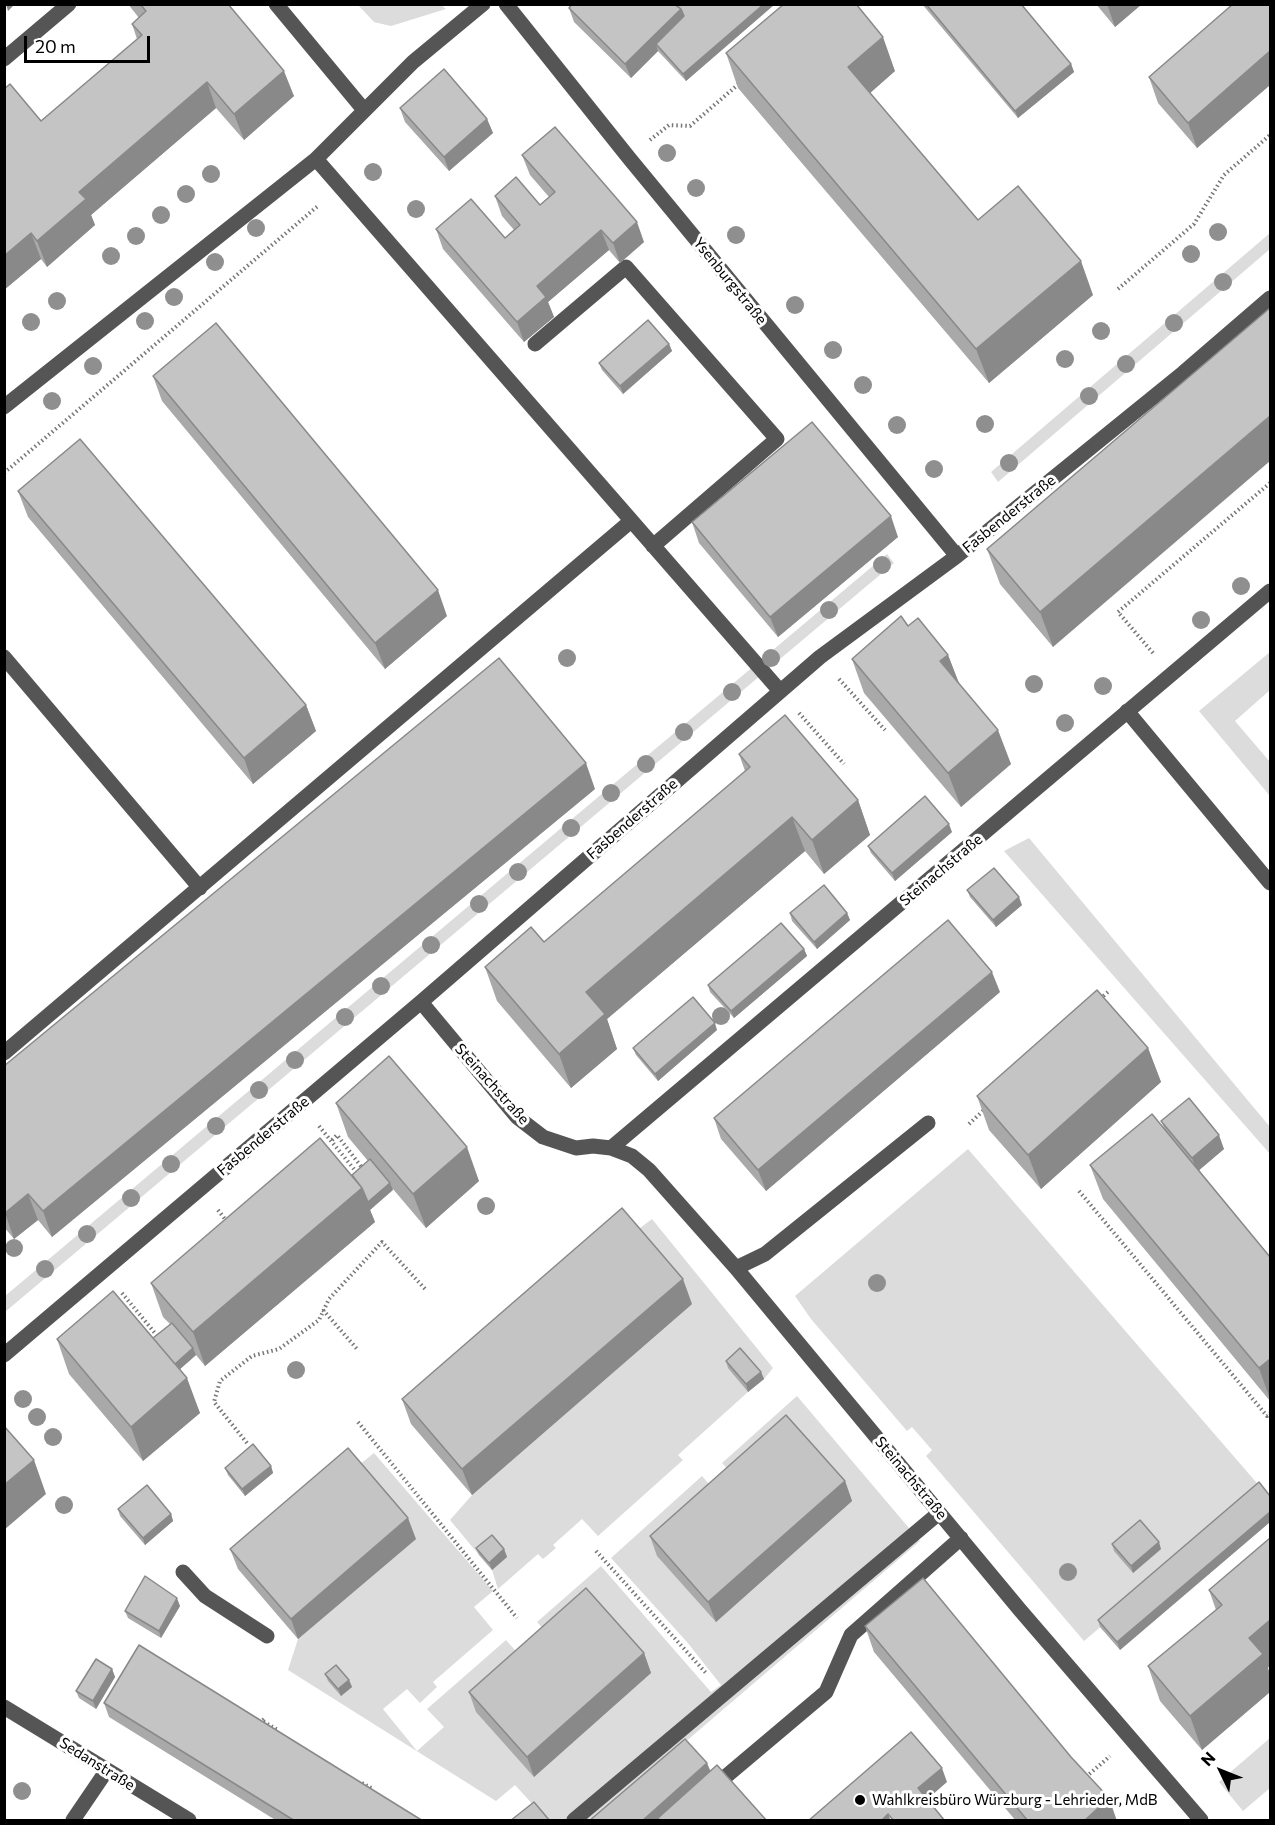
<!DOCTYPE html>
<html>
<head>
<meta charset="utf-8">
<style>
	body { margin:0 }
	#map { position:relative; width:1275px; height:1825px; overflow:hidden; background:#fff; font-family:Commissioner,sans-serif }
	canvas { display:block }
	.frame { position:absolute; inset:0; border:6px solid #000; pointer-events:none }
	.north { position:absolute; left:1191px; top:1741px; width:60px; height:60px; -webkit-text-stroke:4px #fff; paint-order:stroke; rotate:313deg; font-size:16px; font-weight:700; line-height:24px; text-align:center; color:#000 }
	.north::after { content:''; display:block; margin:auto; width:21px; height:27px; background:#000; clip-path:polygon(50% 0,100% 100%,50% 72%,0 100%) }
	.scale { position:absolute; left:24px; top:36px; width:126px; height:27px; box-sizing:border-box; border:3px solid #000; border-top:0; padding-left:8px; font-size:18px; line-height:21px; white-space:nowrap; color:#000; -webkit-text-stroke:4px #fff; paint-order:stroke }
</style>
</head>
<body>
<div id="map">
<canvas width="1275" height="1825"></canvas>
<div class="frame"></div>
<div class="north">N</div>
<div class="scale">20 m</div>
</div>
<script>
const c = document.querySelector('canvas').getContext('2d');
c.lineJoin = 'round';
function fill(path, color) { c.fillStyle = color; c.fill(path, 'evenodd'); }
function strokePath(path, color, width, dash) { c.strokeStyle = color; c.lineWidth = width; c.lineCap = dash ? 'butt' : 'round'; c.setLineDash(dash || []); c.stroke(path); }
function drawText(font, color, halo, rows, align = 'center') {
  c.font = font + ' Commissioner,sans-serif'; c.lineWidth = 6; c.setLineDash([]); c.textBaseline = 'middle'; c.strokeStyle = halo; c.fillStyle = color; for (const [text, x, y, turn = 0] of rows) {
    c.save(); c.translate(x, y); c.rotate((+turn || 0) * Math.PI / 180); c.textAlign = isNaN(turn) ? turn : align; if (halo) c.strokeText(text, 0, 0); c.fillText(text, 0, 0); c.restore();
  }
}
fill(new Path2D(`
	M358,5H441L446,9L391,26L374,22Z
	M1270,233V249L998,482L991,472Z
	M887,554L894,563L5,1312V1296Z
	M1270,652V690L1235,721L1270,762V796L1199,711Z
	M1029,838L1270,1127V1154L1004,851Z
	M968,1149L1262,1489L1084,1641L926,1456L932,1450L912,1427L907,1431L811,1319L795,1296Z
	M652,1219L773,1368L764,1379L743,1355L729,1368L748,1392L678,1455L683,1460L598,1536L582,1519L553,1545L556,1548L543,1559L538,1554L498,1589L492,1570L506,1557L494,1542L479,1555L450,1520L472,1495L632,1234Z
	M797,1396L920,1541L594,1820H547L515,1785L496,1801L288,1670L298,1639L415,1539L355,1468L374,1453L493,1591L474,1607L493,1630L433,1682L437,1687L420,1703L407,1689L383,1709L417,1751L444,1727L427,1709L506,1640L528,1665L534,1777L651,1673L555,1642L537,1622L601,1566L711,1692L721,1685L687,1642L611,1558L702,1476L722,1499L740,1483L722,1463Z
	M1270,1738V1788L1243,1811L1219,1782Z`), '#dcdcdc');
strokePath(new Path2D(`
	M650,140L669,125L690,126L741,82
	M1118,289L1194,224L1224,175L1270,135
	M4,473L319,205
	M1153,653L1118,612L1270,483
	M839,679L885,730
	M799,713L844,764
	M1100,999L1108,992
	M969,1124L986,1108
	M319,1126L358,1174
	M332,1140L337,1135L363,1169
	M1079,1191L1267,1416L1270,1413
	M218,1210L228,1223
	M122,1293L159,1338
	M323,1310L357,1349
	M358,1422L517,1618
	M247,1443L214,1402L220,1381L252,1356L279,1349L319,1320L329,1299L382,1242L426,1290
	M596,1551L706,1673
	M264,1719L262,1721L278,1730L276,1734
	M1086,1777L1110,1756
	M362,1783L373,1789L371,1792`), '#777', 4, [1.5, 3]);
strokePath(new Path2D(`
	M276,4L364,110
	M506,4L629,158L957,556
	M4,59L69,4
	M316,159L780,691
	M535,344L626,267L777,439L653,546
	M4,407L316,159L413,62L483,4
	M4,657L200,888
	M1127,711L1270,883
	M421,1002L517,1117L543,1137L576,1148L593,1146L611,1148L632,1156L649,1170L736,1268L1020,1610L1201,1820
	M4,1053L631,521
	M611,1148L1270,591
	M736,1268L765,1254L928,1123
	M4,1355L421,1002L820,657L957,556L1183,373L1270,298
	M183,1572L205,1596L267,1636
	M4,1707L189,1820
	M724,1778L826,1692L851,1635L961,1538
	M73,1820L107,1770
	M574,1820L939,1513`), '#555', 15);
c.fillStyle = '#8f8f8f';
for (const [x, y] of [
	[667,153],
	[373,172],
	[211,174],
	[696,188],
	[186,194],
	[416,209],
	[161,215],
	[256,228],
	[1218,232],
	[736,235],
	[136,236],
	[1191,254],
	[111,256],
	[215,262],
	[1223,282],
	[174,297],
	[57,301],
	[795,305],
	[145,321],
	[31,322],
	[1174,323],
	[1101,331],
	[833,350],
	[1065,359],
	[1126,364],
	[93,366],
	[863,385],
	[1089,396],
	[52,401],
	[985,424],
	[897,425],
	[1009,463],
	[934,469],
	[882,565],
	[1241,586],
	[829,610],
	[1201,620],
	[567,658],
	[771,658],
	[1034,684],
	[1103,686],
	[732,692],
	[1065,723],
	[684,732],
	[646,764],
	[611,793],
	[571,828],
	[518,872],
	[479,904],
	[431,945],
	[381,986],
	[721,1016],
	[345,1017],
	[295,1060],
	[259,1090],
	[216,1126],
	[171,1164],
	[131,1198],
	[486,1206],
	[87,1234],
	[14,1248],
	[45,1269],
	[877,1283],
	[296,1370],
	[23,1399],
	[37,1417],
	[53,1437],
	[64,1505],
	[1068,1572],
	[22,1791]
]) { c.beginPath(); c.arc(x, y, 9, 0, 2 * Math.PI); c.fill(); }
fill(new Path2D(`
	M128,4H228L294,96L244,140L216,108L91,215L95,225L47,267L41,259L4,290V89L41,121L137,39L132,24L139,18Z
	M572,4H775L686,81L658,51L631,78L574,22L569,8Z
	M922,4H1021L1071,64L1074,72L1018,118Z
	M1096,4H1142L1115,27Z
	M1270,4V85L1197,148L1158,103L1149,77Z
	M726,53L895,71L870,93L978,220L1093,295L989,383L738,88Z
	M400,108L487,119L493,133L449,171L405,122Z
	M522,155L644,242L620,263L609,250L548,302L554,317L524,342L443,249L436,229L505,238L514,230L502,216L495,196L540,205L549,197L530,175Z
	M1270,308L1053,647L1000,584L987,549Z
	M669,344L672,351L623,394L602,370L599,363Z
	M153,376L447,616L385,669L162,401Z
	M18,491L306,705L316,731L253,784L28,517Z
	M692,522L898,537L778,637L699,543Z
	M908,626L948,655L959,683L1011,764L961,807L864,693L852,659Z
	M739,754L858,800L870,835L824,874L805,851L607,1019L617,1049L571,1088L497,1001L485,967L544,942L745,771Z
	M595,789L52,1237L38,1220L14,1239L4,1227V1066Z
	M952,832L895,881L871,853L868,846Z
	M967,890L1022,905L996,927L970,897Z
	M790,913H847L850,920L817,949L792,921Z
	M804,949L807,956L734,1018L710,992L708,985Z
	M1000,992L766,1191L721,1139L714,1118Z
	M717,1030L658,1081L636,1055L633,1048Z
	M1148,1048L1161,1082L1041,1189L989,1130L977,1096Z
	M336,1103L479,1181L426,1228L393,1189L370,1210L375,1222L205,1366L196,1355L180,1369L200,1413L143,1461L69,1374L57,1339L153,1338L170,1324L163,1317L151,1283L352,1175L368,1161L348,1137Z
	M1161,1121L1224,1149L1199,1170L1270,1257V1401L1103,1199L1090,1165L1164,1128Z
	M692,1304L472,1495L411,1424L402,1399Z
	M726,1361L761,1372L764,1379L748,1392L728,1368Z
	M271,1466L273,1473L245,1496L228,1475L225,1468Z
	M845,1481L852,1501L716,1622L657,1556L650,1536Z
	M1270,1496V1522L1120,1650L1100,1627L1098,1620Z
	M118,1509L171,1514L173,1521L145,1545L120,1516Z
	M1270,1538L1268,1668L1270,1675V1692L1202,1750L1160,1701L1148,1666L1216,1610L1209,1590Z
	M416,1539L298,1639L238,1569L230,1549Z
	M1112,1544L1161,1549L1133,1573L1114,1551Z
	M476,1548L504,1549L507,1557L492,1570L479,1555Z
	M180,1606L161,1638L128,1618L125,1611Z
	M865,1626L1117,1821H1016L874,1652Z
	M644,1653L651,1673L534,1777L476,1712L469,1692Z
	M112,1669L115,1677L96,1709L79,1698L76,1691Z
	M325,1674L349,1680L352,1687L341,1696L328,1681Z
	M104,1703L423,1821H277L109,1717Z`), '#a9a9a9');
fill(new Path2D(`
	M6,4H15L8,11Z
	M671,4H688L686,24L656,44L658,51L631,78L625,64Z
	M764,4H775L686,81L683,74Z
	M1107,4H1142L1115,27Z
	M883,37L895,71L861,101L848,67Z
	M1270,51V85L1197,148L1188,123Z
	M1071,64L1074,72L1018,118L1015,111Z
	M284,71L294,96L244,140L234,114Z
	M207,82L216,108L91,215L95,225L47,267L37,241L79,192Z
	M487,119L493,133L449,171L444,157Z
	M637,222L644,242L620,263L613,243Z
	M601,230L609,250L548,302L554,317L524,342L517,322L537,286Z
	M31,233L41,259L4,290V256Z
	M1081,261L1093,295L989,383L976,349Z
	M669,344L672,351L623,394L620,386Z
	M1270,416V461L1053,647L1040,612Z
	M891,516L898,537L778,637L770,617Z
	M438,590L447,616L385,669L375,643Z
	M948,655L961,689L940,661Z
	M306,705L316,731L253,784L244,758Z
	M998,730L1011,764L961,807L948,773Z
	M586,763L595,789L52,1237L43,1211Z
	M858,800L870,835L824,874L812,840Z
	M792,817L805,851L607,1019L617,1049L571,1088L559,1054L586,992Z
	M949,824L952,832L895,881L892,873Z
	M1019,897L1022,905L996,927L993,920Z
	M847,913L850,920L817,949L814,942Z
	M804,949L807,956L734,1018L731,1011Z
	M992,972L1000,992L766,1191L758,1170Z
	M715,1023L717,1030L658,1081L655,1074Z
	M1148,1048L1161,1082L1041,1189L1028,1155Z
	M1219,1135L1224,1149L1197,1172L1192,1158Z
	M467,1147L479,1181L426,1228L413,1194Z
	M390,1183L393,1190L370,1210L375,1222L205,1366L193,1332L362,1188Z
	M28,1194L38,1220L14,1239L5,1213Z
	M683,1279L692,1304L472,1495L462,1469Z
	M193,1348L196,1355L170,1378L168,1370Z
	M1270,1359V1399L1259,1368Z
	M761,1372L764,1379L748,1392L746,1384Z
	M187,1378L200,1413L143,1461L131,1427Z
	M34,1460L46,1494L4,1530V1485Z
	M271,1466L273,1473L245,1496L242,1489Z
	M845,1481L852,1501L716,1622L708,1602Z
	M1270,1512V1522L1120,1650L1117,1642Z
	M171,1514L173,1521L145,1545L143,1538Z
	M408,1518L416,1539L298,1639L291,1619Z
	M1159,1542L1161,1549L1133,1573L1131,1566Z
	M504,1549L507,1557L492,1570L489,1563Z
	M177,1598L180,1606L161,1638L159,1631Z
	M1270,1620V1665L1268,1668L1270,1675V1692L1202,1750L1190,1716L1249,1638Z
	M644,1653L651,1673L534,1777L527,1757Z
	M112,1669L115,1677L96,1709L93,1701Z
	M349,1680L352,1687L341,1696L338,1689Z
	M707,1763L713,1777L658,1818L659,1821H642Z
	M942,1768L947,1782L923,1803L918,1788Z
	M1109,1798L1117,1821H1084Z
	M888,1814L891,1821H881Z`), '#898989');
const building = new Path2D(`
	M140,4H228L284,71L234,114L207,82L79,192L86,199L37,241L31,233L4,256V89L10,84L41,121L142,35L132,24L146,11Z
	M572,4H675L681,9L625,64L569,8Z
	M676,4H764L683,74L656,44L684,16L681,9L675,5Z
	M784,4H856L883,37L848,67L978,220L1018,186L1081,261L976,349L726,53Z
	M926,4H1021L1071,64L1015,111Z
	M1233,4H1270V51L1188,123L1149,77Z
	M444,69L487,119L444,157L400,108Z
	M555,127L637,222L613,243L601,230L537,286L546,297L517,322L436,229L471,199L505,238L520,225L495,196L516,177L540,205L555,192L522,155Z
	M1270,308V416L1040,612L987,549Z
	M648,320L669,344L620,386L599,363Z
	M216,323L438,590L375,643L153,376Z
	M812,422L891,516L770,617L692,522Z
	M80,439L306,705L244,758L18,491Z
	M901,616L908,626L918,618L948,655L940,661L998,730L948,773L852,659Z
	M499,658L586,763L43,1211L28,1194L5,1213L4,1066Z
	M785,715L858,800L812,840L792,817L586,992L605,1014L559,1054L485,967L531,927L544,942L750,767L739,754Z
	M925,796L949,824L892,873L868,846Z
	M994,868L1019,897L993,920L967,890Z
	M824,885L847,913L814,942L790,913Z
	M948,920L992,972L758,1170L714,1118Z
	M781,923L804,949L731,1011L708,985Z
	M1097,990L1148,1048L1028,1155L977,1096Z
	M693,997L715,1023L655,1074L633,1048Z
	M389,1056L467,1147L413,1194L336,1103Z
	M1189,1098L1219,1135L1192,1158L1161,1121Z
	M1152,1114L1270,1257V1359L1259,1368L1090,1165Z
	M320,1138L362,1188L193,1332L151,1283Z
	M370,1159L390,1183L368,1202L362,1188L352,1175Z
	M622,1208L683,1279L462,1469L402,1399Z
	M113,1291L187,1378L131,1427L57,1339Z
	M172,1323L193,1348L175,1364L153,1338Z
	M740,1348L761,1372L746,1384L726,1361Z
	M786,1415L845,1481L708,1602L650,1536Z
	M4,1426L34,1460L4,1485Z
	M253,1444L271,1466L242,1489L225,1468Z
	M348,1448L408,1518L291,1619L230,1549Z
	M1259,1482L1270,1496V1512L1117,1642L1098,1620Z
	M147,1485L171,1514L143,1538L118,1509Z
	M1140,1520L1159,1542L1131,1566L1112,1544Z
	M492,1535L504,1549L489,1563L476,1548Z
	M1270,1538V1620L1249,1638L1263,1654L1190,1716L1148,1666L1222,1605L1209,1590Z
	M145,1576L177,1598L159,1631L125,1611Z
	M923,1578L1071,1757L1109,1798L1084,1821H1028L865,1626Z
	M586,1588L644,1653L527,1757L469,1692Z
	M139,1645L423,1821H295L104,1703Z
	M96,1659L112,1669L93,1701L76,1691Z
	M336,1665L349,1680L338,1689L325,1674Z
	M911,1732L942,1768L918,1788L945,1821H894L888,1814L881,1821H808Z
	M685,1739L707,1763L642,1821H589Z
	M717,1765L767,1821H660L658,1818Z
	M534,1802L550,1821H510Z`);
fill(building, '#c4c4c4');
strokePath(building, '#898989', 1.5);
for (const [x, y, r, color] of [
	[860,1800,6,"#000"]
]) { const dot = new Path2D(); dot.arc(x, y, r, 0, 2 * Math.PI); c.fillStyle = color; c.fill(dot); strokePath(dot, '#fff', 2); }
drawText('15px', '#000', '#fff', [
	["Ysenburgstraße",730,281,51],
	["Fasbenderstraße",1009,514,-39],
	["Fasbenderstraße",632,819,-41],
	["Steinachstraße",941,870,-40],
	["Steinachstraße",492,1084,48],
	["Fasbenderstraße",263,1136,-40],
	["Steinachstraße",911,1478,50],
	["Sedanstraße",97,1764,32]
]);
drawText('15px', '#000', '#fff', [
	["Wahlkreisbüro Würzburg - Lehrieder, MdB",872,1800]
], 'left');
</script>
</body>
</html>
